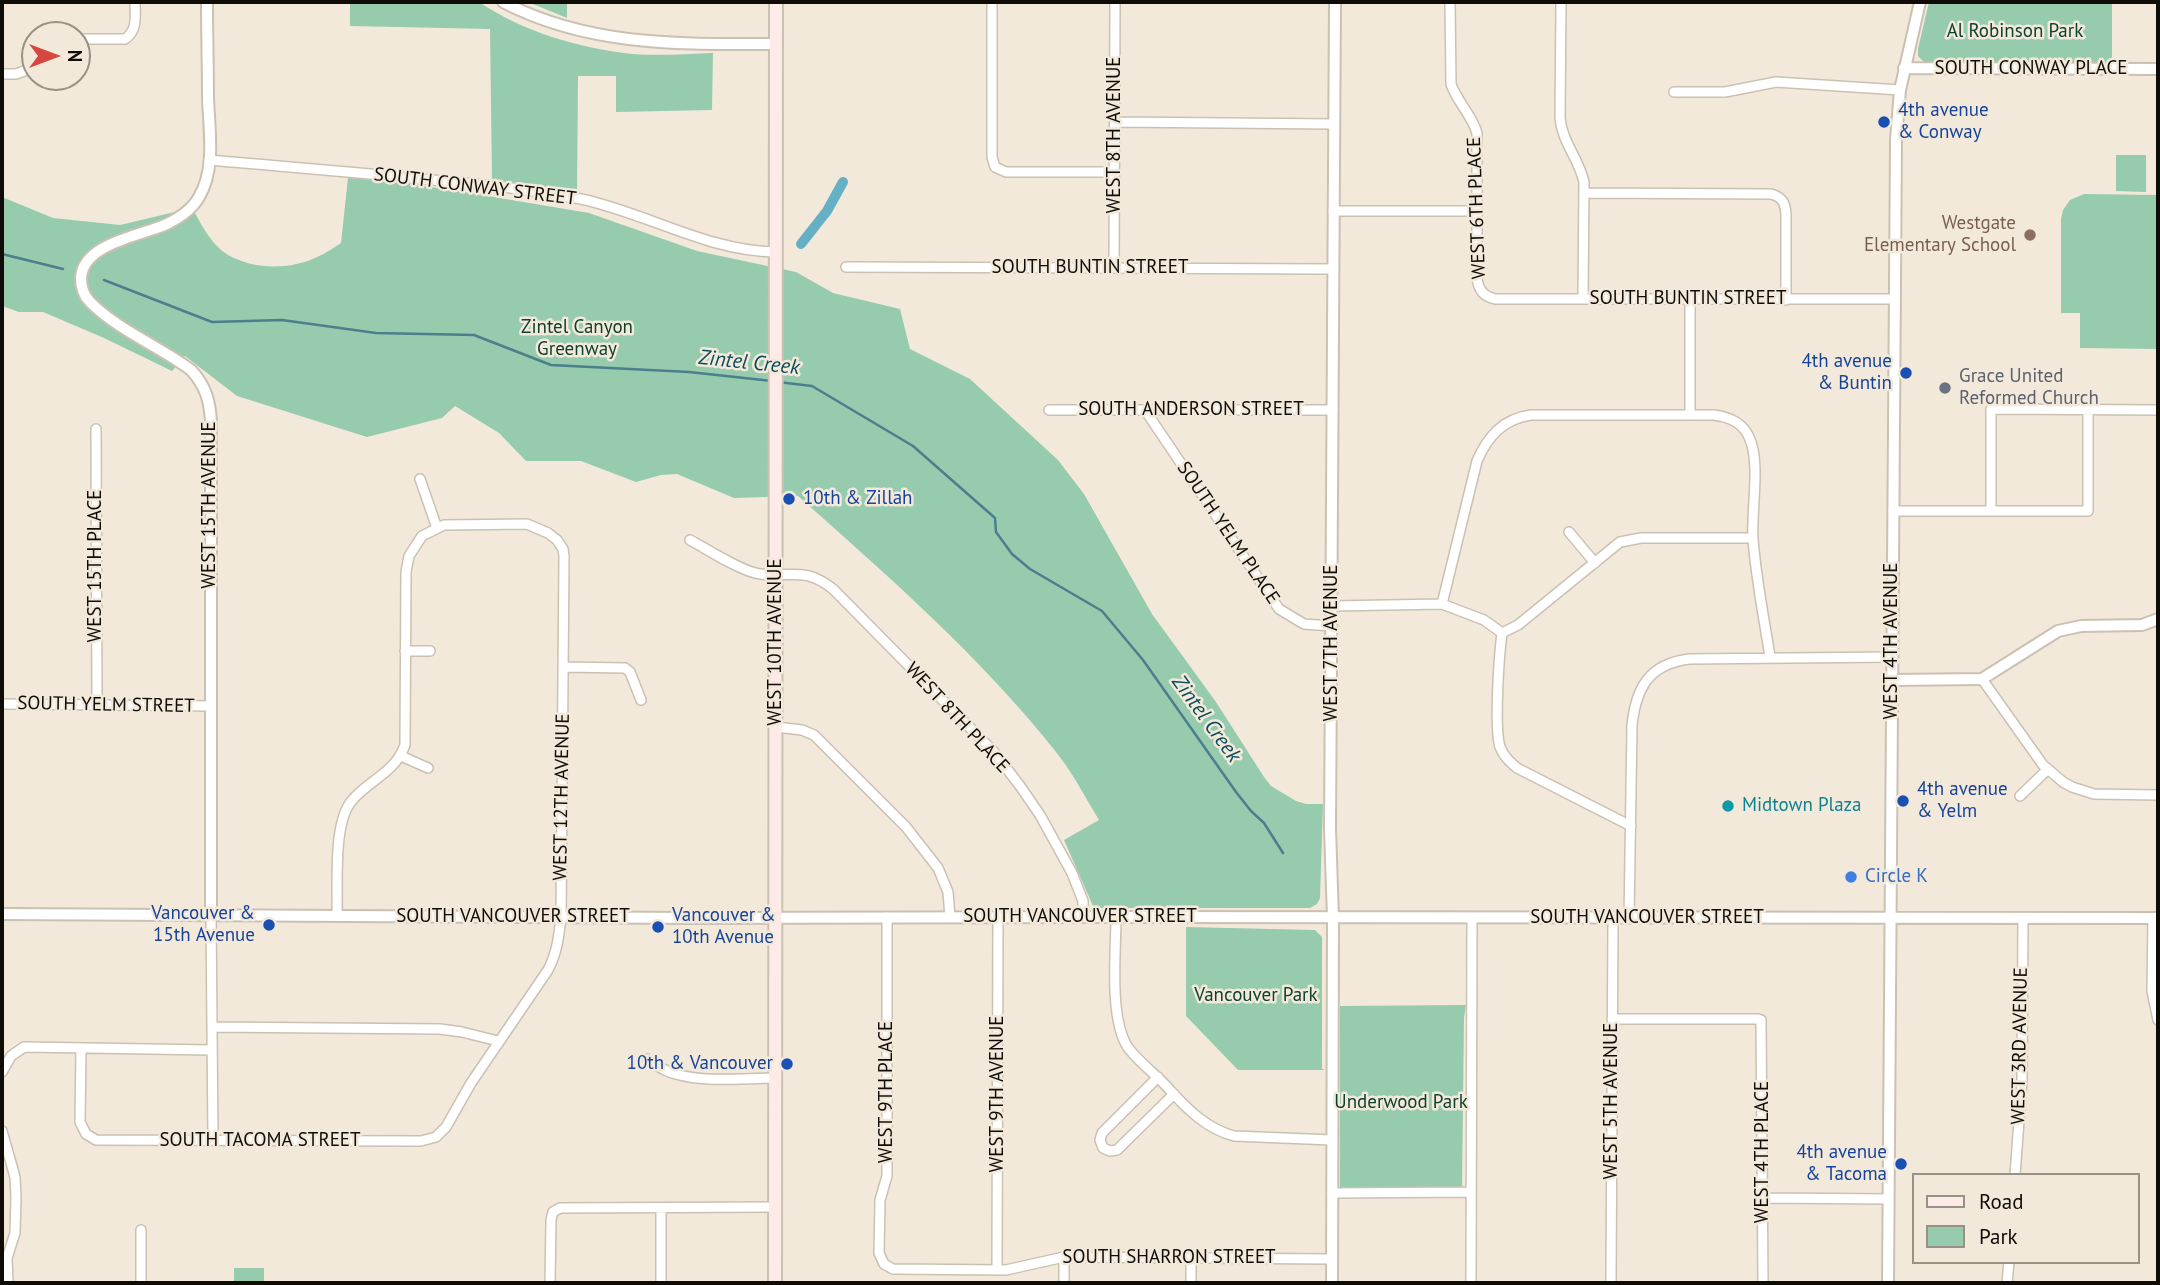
<!DOCTYPE html>
<html>
<head>
<meta charset="utf-8">
<style>
	body { margin:0 }
	#map { position:relative; width:2160px; height:1285px; overflow:hidden; background:#f3e9da; font-family:"PT Sans",sans-serif }
	canvas { display:block }
	.frame { position:absolute; inset:0; border:4px solid #0f0c07; pointer-events:none }
	.legend { position:absolute; left:1912px; top:1173px; width:228px; height:91px; box-sizing:border-box; background:#f3e9da; border:2px solid #989186; margin:0; padding:9px 12px; list-style:none; font-size:21px; color:#0f0c07 }
	.legend li { display:flex; align-items:center; gap:14px; height:35px }
	.legend b { width:35px; border:2px solid #989186 }
	.north { position:absolute; left:21px; top:21px; width:70px; height:70px; box-sizing:border-box; background:#f3e9da; border:2px solid #989186; border-radius:50%; rotate:90deg; font-size:19px; font-weight:700; line-height:28px; text-align:center; color:#0f0c07 }
	.north::after { content:''; display:block; margin:auto; width:24px; height:32px; background:#d5473f; clip-path:polygon(50% 0,100% 100%,50% 72%,0 100%) }
</style>
</head>
<body>
<div id="map">
<canvas width="2160" height="1285"></canvas>
<div class="frame"></div>
<ul class="legend">
<li><b style="height:9px;background:#feeae6"></b>Road</li>
<li><b style="height:19px;background:#96cbae"></b>Park</li>
</ul>
<div class="north">N</div>
</div>
<script>
const c = document.querySelector('canvas').getContext('2d');
c.lineJoin = 'round';
function fill(path, color) { c.fillStyle = color; c.fill(path, 'evenodd'); }
function strokePath(path, color, width, dash) { c.strokeStyle = color; c.lineWidth = width; c.lineCap = dash ? 'butt' : 'round'; c.setLineDash(dash || []); c.stroke(path); }
function drawText(font, color, halo, rows, align = 'center') {
  c.font = font + ' "PT Sans",sans-serif'; c.lineWidth = 5; c.setLineDash([]); c.textBaseline = 'middle'; c.strokeStyle = halo; c.fillStyle = color; for (const [text, x, y, turn = 0] of rows) {
    c.save(); c.translate(x, y); c.rotate((+turn || 0) * Math.PI / 180); c.textAlign = isNaN(turn) ? turn : align; if (halo) c.strokeText(text, 0, 0); c.fillText(text, 0, 0); c.restore();
  }
}
fill(new Path2D(`
	M350,2H479C524,32 578,48 632,54C658,56 687,54 713,53L712,110L616,112V76H578L577,193L492,179L490,29L350,26Z
	M528,2H567V18Z
	M1929,2H2112V63H1925L1918,56V49Z
	M2116,155H2146V192L2116,191Z
	M348,178L387,181L452,190L589,213L697,251L796,272L833,293L900,309L910,349L970,379L1058,460L1084,494L1152,614L1216,702L1264,777L1271,786L1296,801L1306,804H1323L1320,898L1317,904L1310,908H1098L1093,906L1064,840L1099,820C1085,797 1073,773 1056,752C981,657 888,576 798,496L734,498L677,474L661,475L636,482L581,461H526L499,433L455,406L442,418L367,437L237,396L185,356L172,371L104,338L43,312H19L2,306V197L53,218L120,225L179,211L195,213C203,228 213,246 228,255C255,270 290,270 317,257C325,254 333,248 341,243Z
	M2084,194L2158,195V349L2080,348V313H2061V219L2063,210L2070,200Z
	M1186,927L1315,930L1322,937V1069L1325,1070H1238L1186,1016Z
	M1466,1005L1464,1018L1462,1189L1340,1190V1006Z
	M234,1268H264V1283H234Z`), '#96cbae');
strokePath(new Path2D(`
	M2,254L63,269
	M104,280L212,322L282,320L376,333L474,335L551,365L689,372L772,381
	M778,382L812,386L913,446L995,518L996,532L1012,554L1030,569L1102,611L1143,660L1236,792L1251,811L1264,823L1283,853`), '#4c7f8d', 2.5);
strokePath(new Path2D(`
	M801,244L827,211L843,182`), '#66b0c6', 10);
const minor = new Path2D(`
	M992,2V157L995,167L1006,172H1115
	M1450,2L1451,84C1457,102 1472,115 1477,133V279C1479,290 1483,296 1495,299H1895
	M1561,2L1560,118C1562,142 1579,159 1584,182L1583,299
	M77,39H125C138,30 135,16 135,2
	M2,74H16L35,67
	M1674,92H1725L1776,82L1900,90
	M1115,122L1334,124
	M209,160C277,166 344,171 411,178C468,183 525,188 581,199C647,213 707,251 775,252
	M1584,193L1771,194C1782,197 1785,202 1786,214V300
	M1333,211H1477
	M846,267L1333,269
	M1114,268L1115,2
	M1690,299V415
	M1049,410H1333
	M1145,410L1279,609L1304,624L1332,626
	M96,429L97,704
	M420,479L437,528
	M1893,511H2088V410
	M1991,511V409L2158,410
	M1569,532L1595,563
	M690,540C707,549 742,572 760,574C791,578 804,566 833,589L994,752L1020,786L1040,815L1072,873L1083,901V917
	M1442,604L1477,461C1488,436 1503,419 1531,415H1714C1729,417 1742,422 1749,437C1761,462 1751,510 1753,539C1756,579 1764,618 1770,657
	M1332,606L1442,604L1484,620L1502,633L1518,625L1620,542L1641,538H1753
	M1502,633C1499,656 1494,727 1500,747C1504,757 1510,762 1517,768L1631,826
	M405,651H430
	M564,667L625,668L630,672L641,700
	M1982,679L2043,765L2063,782L2072,787L2094,794L2158,795
	M2,704L211,706
	M776,727L802,730L814,735L906,827L938,868L948,892L950,917
	M401,756L428,768
	M2020,796L2047,770
	M211,915L213,1140
	M887,917V1176L880,1200L879,1253L884,1264L893,1269L1006,1270L1064,1257L1332,1259
	M1116,917C1116,951 1109,1016 1127,1046C1136,1060 1157,1075 1169,1089C1187,1109 1207,1129 1234,1136L1332,1140
	M2153,918L2152,991L2158,1020
	M1629,919L1632,725C1636,688 1649,664 1689,659L1892,657
	M1612,1019H1758L1761,1020L1763,1283
	M212,1027L440,1029L462,1032L498,1041
	M81,1048L80,1122L86,1134L96,1140L421,1141L436,1137L446,1127L471,1083L548,970C557,953 559,936 561,917L564,556L563,549L557,540L548,533L527,524L444,525L422,536L409,556L406,572L405,745C394,775 367,780 350,803C333,827 338,886 337,916
	M647,1059C656,1065 665,1072 676,1074C707,1083 744,1078 775,1078
	M2,1072L11,1056L24,1047L212,1050
	M1158,1077L1102,1133L1100,1140L1103,1148L1110,1151L1117,1150L1174,1094
	M2,1131L15,1177L16,1197L15,1233L7,1258L8,1283
	M2015,1175L2022,1080L2023,918
	M1332,1193L1471,1192
	M1763,1198L1889,1199
	M141,1230V1283
	M1064,1257V1283
	M997,1270L998,917
	M550,1283L551,1220L553,1212L560,1208L775,1207
	M661,1283V1208
	M1191,1283V1258
	M1471,1283L1472,918
	M1611,1283L1613,918
	M2007,1283L2009,1262`);
const tertiary = new Path2D(`
	M207,2C207,34 208,66 208,98C209,129 216,169 199,197C192,210 179,218 167,224C141,236 83,243 81,278C81,287 84,296 90,302C119,331 159,346 191,370C206,386 210,402 211,422V915
	M503,2C590,47 681,44 776,44
	M1904,68L2158,69
	M1892,680L1982,679L2058,631L2081,626L2142,625L2158,619
	M2,914L690,918L1116,917L2158,918
	M1332,1283L1333,918L1330,829L1335,2
	M1888,1283L1896,140L1900,90L1920,2`);
const secondary = new Path2D(`
	M775,1283L776,2`);
strokePath(minor, '#cbc1b3', 12);
strokePath(tertiary, '#cbc1b3', 14);
strokePath(secondary, '#cbc1b3', 16);
strokePath(minor, '#fff', 9);
strokePath(tertiary, '#fff', 10);
strokePath(secondary, '#feeae6', 12);
for (const [x, y, r, color] of [
	[1884,122,7,"#1a4fb4"],
	[2030,235,7,"#8d6e63"],
	[1906,373,7,"#1a4fb4"],
	[1945,388,7,"#6b7280"],
	[789,499,7,"#1a4fb4"],
	[1903,801,7,"#1a4fb4"],
	[1728,806,7,"#0f9aa8"],
	[1851,877,7,"#3f7fe0"],
	[269,925,7,"#1a4fb4"],
	[658,927,7,"#1a4fb4"],
	[787,1064,7,"#1a4fb4"],
	[1901,1164,7,"#1a4fb4"]
]) { const dot = new Path2D(); dot.arc(x, y, r, 0, 2 * Math.PI); c.fillStyle = color; c.fill(dot); strokePath(dot, '#f3e9da', 2.5); }
drawText('19px', '#0c412b', '#f3e9da', [
	["Al Robinson Park",2015,32],
	["Zintel Canyon",577,328],
	["Greenway",577,350],
	["Vancouver Park",1256,996],
	["Underwood Park",1401,1103]
]);
drawText('19px', '#0f0c07', '#f3e9da', [
	["SOUTH CONWAY PLACE",2031,69],
	["WEST 8TH AVENUE",1115,135,-90],
	["SOUTH CONWAY STREET",475,187,7],
	["WEST 6TH PLACE",1477,208,-92],
	["SOUTH BUNTIN STREET",1090,268],
	["SOUTH BUNTIN STREET",1688,299],
	["SOUTH ANDERSON STREET",1191,410],
	["WEST 15TH AVENUE",210,505,-90],
	["SOUTH YELM PLACE",1228,533,56],
	["WEST 15TH PLACE",96,566,-90],
	["WEST 4TH AVENUE",1892,641,-90],
	["WEST 10TH AVENUE",776,642,-90],
	["WEST 7TH AVENUE",1332,643,-90],
	["SOUTH YELM STREET",106,705,1],
	["WEST 8TH PLACE",957,718,47],
	["WEST 12TH AVENUE",562,797,-89],
	["SOUTH VANCOUVER STREET",513,917],
	["SOUTH VANCOUVER STREET",1080,917],
	["SOUTH VANCOUVER STREET",1647,918],
	["WEST 3RD AVENUE",2020,1046,-89],
	["WEST 9TH PLACE",887,1092,-90],
	["WEST 9TH AVENUE",998,1094,-90],
	["WEST 5TH AVENUE",1612,1101,-90],
	["SOUTH TACOMA STREET",260,1141],
	["WEST 4TH PLACE",1763,1152,-90],
	["SOUTH SHARRON STREET",1169,1258]
]);
drawText('19px', '#164399', '#f3e9da', [
	["4th avenue",1898,111],
	["& Conway",1898,133],
	["4th avenue",1892,362,"right"],
	["& Buntin",1892,384,"right"],
	["10th & Zillah",803,499],
	["4th avenue",1917,790],
	["& Yelm",1917,812],
	["Vancouver &",255,914,"right"],
	["15th Avenue",255,936,"right"],
	["Vancouver &",672,916],
	["10th Avenue",672,938],
	["10th & Vancouver",773,1064,"right"],
	["4th avenue",1887,1153,"right"],
	["& Tacoma",1887,1175,"right"]
], 'left');
drawText('19px', '#785e54', '#f3e9da', [
	["Westgate",2016,224],
	["Elementary School",2016,246]
], 'right');
drawText('19px', '#5b616d', '#f3e9da', [
	["Grace United",1959,377],
	["Reformed Church",1959,399]
], 'left');
drawText('19px', '#0d838f', '#f3e9da', [
	["Midtown Plaza",1742,806]
], 'left');
drawText('19px', '#366cbe', '#f3e9da', [
	["Circle K",1865,877]
], 'left');
drawText('italic 21px', '#094c5c', '#f3e9da', [
	["Zintel Creek",749,363,6],
	["Zintel Creek",1206,719,54]
]);
</script>
</body>
</html>
